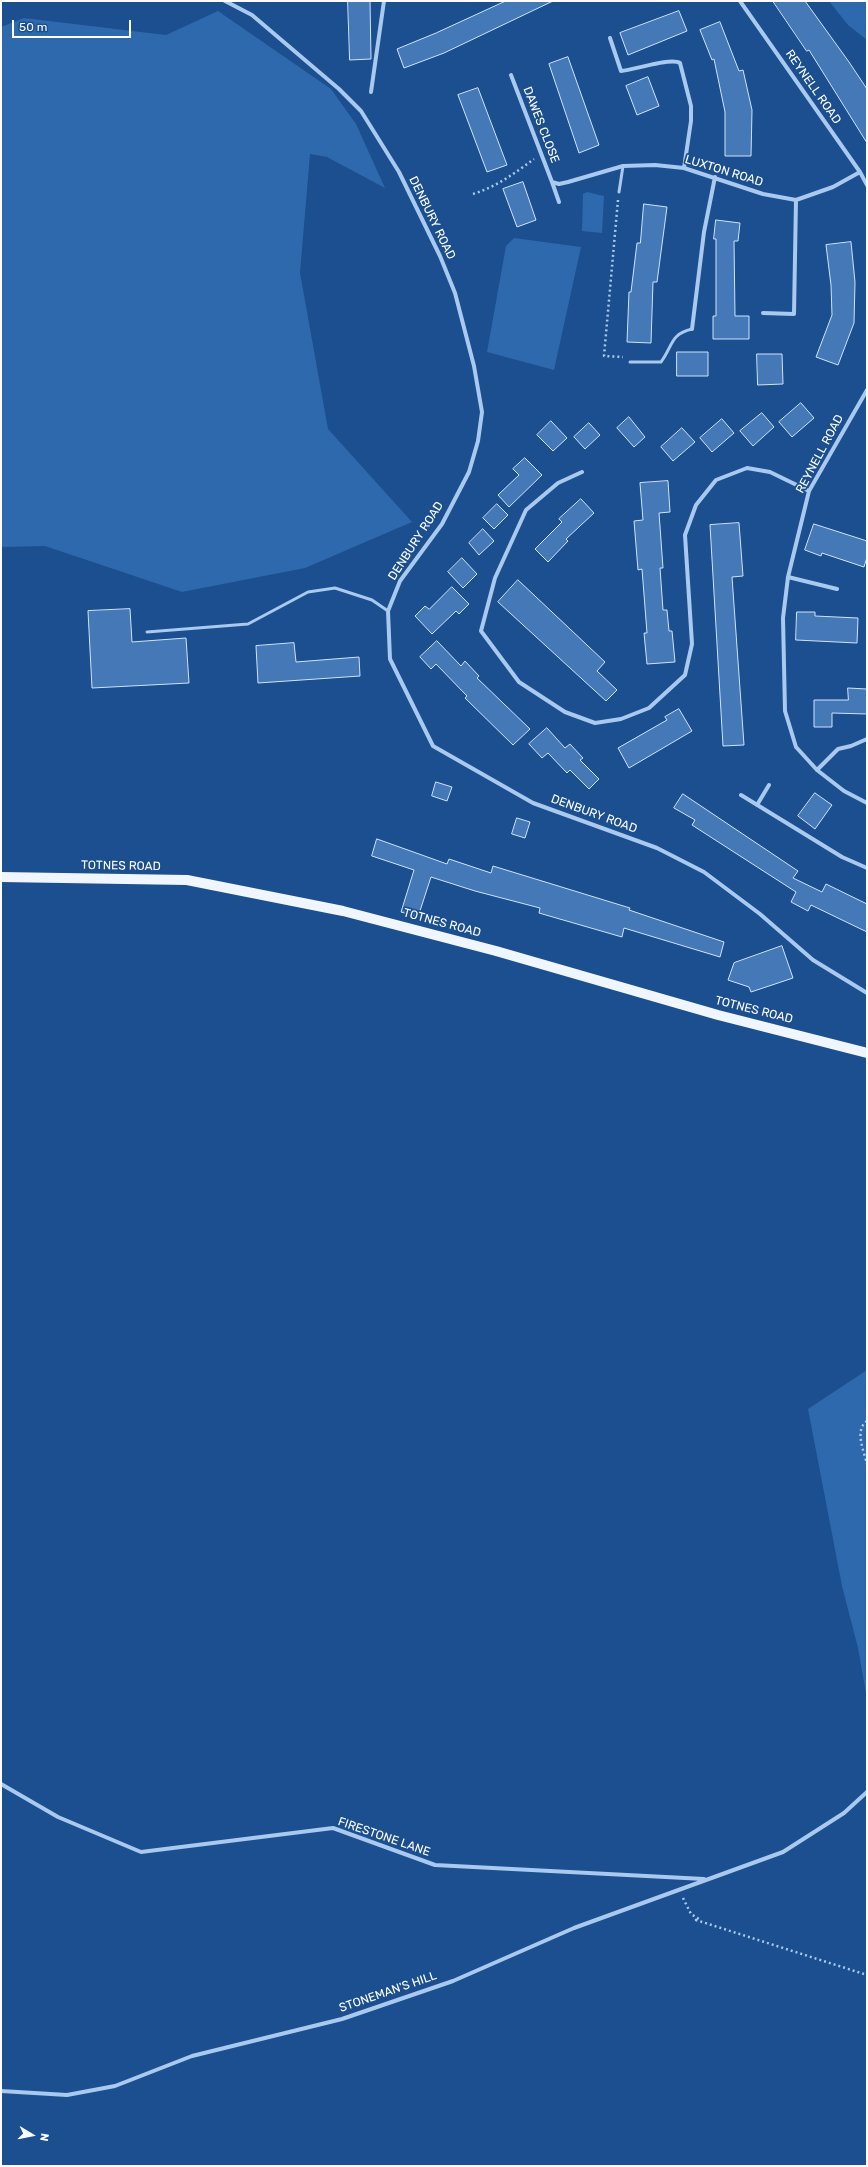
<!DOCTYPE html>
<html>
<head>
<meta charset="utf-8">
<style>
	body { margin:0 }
	#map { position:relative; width:868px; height:2167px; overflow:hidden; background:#1b4f8f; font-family:Rubik,sans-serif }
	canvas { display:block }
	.frame { position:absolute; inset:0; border:2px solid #fff; pointer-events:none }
	.north { position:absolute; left:12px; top:2115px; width:40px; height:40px; -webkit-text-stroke:3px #1b4f8f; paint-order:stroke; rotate:100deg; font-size:11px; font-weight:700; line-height:16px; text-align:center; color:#fff }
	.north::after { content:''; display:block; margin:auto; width:14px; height:18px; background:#fff; clip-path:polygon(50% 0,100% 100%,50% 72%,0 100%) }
	.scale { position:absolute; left:12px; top:20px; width:119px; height:18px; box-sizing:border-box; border:2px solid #fff; border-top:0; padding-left:5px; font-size:12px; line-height:14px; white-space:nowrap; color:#fff; -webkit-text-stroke:3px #1b4f8f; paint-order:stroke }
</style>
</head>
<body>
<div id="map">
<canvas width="868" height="2167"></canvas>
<div class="frame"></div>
<div class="north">N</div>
<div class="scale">50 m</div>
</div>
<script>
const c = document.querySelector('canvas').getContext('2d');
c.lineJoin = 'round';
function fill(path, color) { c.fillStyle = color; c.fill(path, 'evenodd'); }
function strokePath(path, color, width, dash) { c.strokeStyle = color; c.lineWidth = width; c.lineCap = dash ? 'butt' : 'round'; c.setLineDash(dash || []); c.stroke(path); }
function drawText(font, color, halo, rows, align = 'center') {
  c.font = font + ' Rubik,sans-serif'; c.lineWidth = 3.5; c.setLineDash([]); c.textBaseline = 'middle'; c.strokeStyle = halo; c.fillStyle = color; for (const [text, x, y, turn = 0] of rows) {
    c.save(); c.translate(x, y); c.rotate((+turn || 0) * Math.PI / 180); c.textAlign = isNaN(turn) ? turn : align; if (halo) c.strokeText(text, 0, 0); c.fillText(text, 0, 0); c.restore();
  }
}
fill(new Path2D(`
	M829,1H867V40L848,25Z
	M218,11L331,89L356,124L385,188L327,157L310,154L300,273L328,429L412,522L305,568L182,592L45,546L1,547V27L24,18L166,35Z
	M587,192L604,196L602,233L582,231L583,194Z
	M514,238L581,247L554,370L487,352L506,246Z
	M867,1370V1699L858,1648L842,1586L808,1409Z`), '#2e69ad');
const building = new Path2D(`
	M348,1H370L371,59L350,60Z
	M506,1H553L444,53L404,68L397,49L436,33Z
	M773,1H805L849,62L867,89V143L809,50L807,51Z
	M679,11L687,31L628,55L620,33Z
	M720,22L739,71L743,70L752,110L751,156H725V112L714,59L712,60L700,30Z
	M568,57L599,145L579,153L549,64Z
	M648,77L659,106L637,115L626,86Z
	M478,88L507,165L487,172L458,95Z
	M523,182L536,220L517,227L503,189Z
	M644,204L667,207L657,282H653L651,343L627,342L629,292H631L637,243H640Z
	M716,220L740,223L738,241H734L735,316H749V339H713V316H716V239H714Z
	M851,242L855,282L854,323L838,365L816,357L832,315L831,285L826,245Z
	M677,352H708V376H677Z
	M757,354H782L783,384L758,385Z
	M801,403L814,418L792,437L779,422Z
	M762,413L774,427L753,446L740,431Z
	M629,417L645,437L634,447L617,428Z
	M722,419L734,433L712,452L700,438Z
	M551,421L567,438L553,451L537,435Z
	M589,423L600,435L585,449L574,437Z
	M682,428L695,442L673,461L661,447Z
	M525,458L542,475L509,507L498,495L519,475L513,469Z
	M668,481L670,512L659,513L663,568H660L663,610H667L669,631H672L675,662L647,664L644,633H647L642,569L638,570L634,521L643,520L640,483Z
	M581,499L594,513L566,539L568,541L548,562L535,549L562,522L559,519Z
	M497,504L508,515L494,529L483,518Z
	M739,523L743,576L732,577L744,745L723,746L710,525Z
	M814,524L867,541V557L864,567L822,553L821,556L805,550Z
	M483,529L494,541L479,555L469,543Z
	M462,558L477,574L463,588L448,572Z
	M518,580L605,662L597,671L617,690L606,701L498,602Z
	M452,587L469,604L459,614L456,611L432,634L415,616L425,606L429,609Z
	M130,609L132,642L186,638L189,683L92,688L88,611Z
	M797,612H815V616L858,618L857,643L796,640Z
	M437,641L461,666L465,661L479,676L477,678L530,729L513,745L465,698L467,696L436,664L431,669L420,657Z
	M294,643L296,662L359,657L360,676L258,683L256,646Z
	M848,688L867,689V714L832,713V727H814V700H848Z
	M679,709L692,731L629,768L618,748L667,720L665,717Z
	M547,728L565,748L570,744L583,758L580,760L599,779L589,789L570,770L567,773L548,753L542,758L529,744Z
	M436,782L452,787L447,801L432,796Z
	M815,793L832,805L815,829L798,816Z
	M683,794L798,871L793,878L822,892L826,884L867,904V932L811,905L808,911L791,902L796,892L692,825L695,820L674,808Z
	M517,818L530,822L525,838L512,834Z
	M377,839L447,864L449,859L491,873L493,866L630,908L629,910L724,942L720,957L624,928L622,937L539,913L540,908L475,891L431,877L418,917L401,912L414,870L372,856Z
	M782,946L793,978L751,992L749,987L728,980L734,963Z`);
fill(building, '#4478b7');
strokePath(building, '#cfe3fa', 1);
strokePath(new Path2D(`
	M473,194C496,187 515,173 534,159
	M618,200L604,356L623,357
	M867,1421C854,1430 864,1451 867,1464
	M683,1898L691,1914L699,1919L696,1920L867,1975`), '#a9c9ee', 2.5, [2, 3]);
strokePath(new Path2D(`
	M619,192L623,166
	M630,362H661C673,346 670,334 692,329
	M147,632L248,624L308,592L335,588L372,600L388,611`), '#a9c9ee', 3);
strokePath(new Path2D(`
	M225,1L252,15L339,89L361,111L399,172L440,256L455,293L474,366L482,412L478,441L469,472L442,524L400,581L388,611L390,659L433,746L533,803L657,848L704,872L760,914L813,960L867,993
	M740,1L860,172L867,185
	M610,38L621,71C634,70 671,57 680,63L691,106V121L684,168
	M511,75L552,182
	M371,92L384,1
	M559,202L552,182L559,184L568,182L623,166L655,165L684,168L763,194L796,200L833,187L860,172
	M763,313L794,314L796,200
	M692,329L704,232L715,177
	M867,390L809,491L788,577L783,618L785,711L796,747L817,770L844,791L867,803
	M582,472L558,483L526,510L495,578L481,631L519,682L565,712L595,723L621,719L649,708L685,675L692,644L685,535L696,505L716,480L747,468L770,472L809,491
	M788,577L837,589
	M817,770L838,749L851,746L867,739
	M741,795L842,857L867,868
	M757,805L769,785
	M1,1784L58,1817L141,1852L333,1828L435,1865L704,1879
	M1,2091L67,2095L115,2086L192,2056L342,2019L453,1981L574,1928L783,1852L844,1813L867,1792`), '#a9c9ee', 4);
strokePath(new Path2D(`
	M1,877L187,880L343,911L496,951L718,1015L867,1053`), '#f0f6ff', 10);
drawText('12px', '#fff', '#1b4f8f', [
	["REYNELL ROAD",813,87,55],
	["DAWES CLOSE",541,125,69],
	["LUXTON ROAD",724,171,17],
	["DENBURY ROAD",432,218,64],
	["REYNELL ROAD",820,454,-62],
	["DENBURY ROAD",416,541,-57],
	["DENBURY ROAD",594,814,20],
	["TOTNES ROAD",121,866,1],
	["TOTNES ROAD",442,923,15],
	["TOTNES ROAD",754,1010,14],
	["FIRESTONE LANE",384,1837,19],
	["STONEMAN'S HILL",388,1992,-19]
]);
</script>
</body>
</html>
